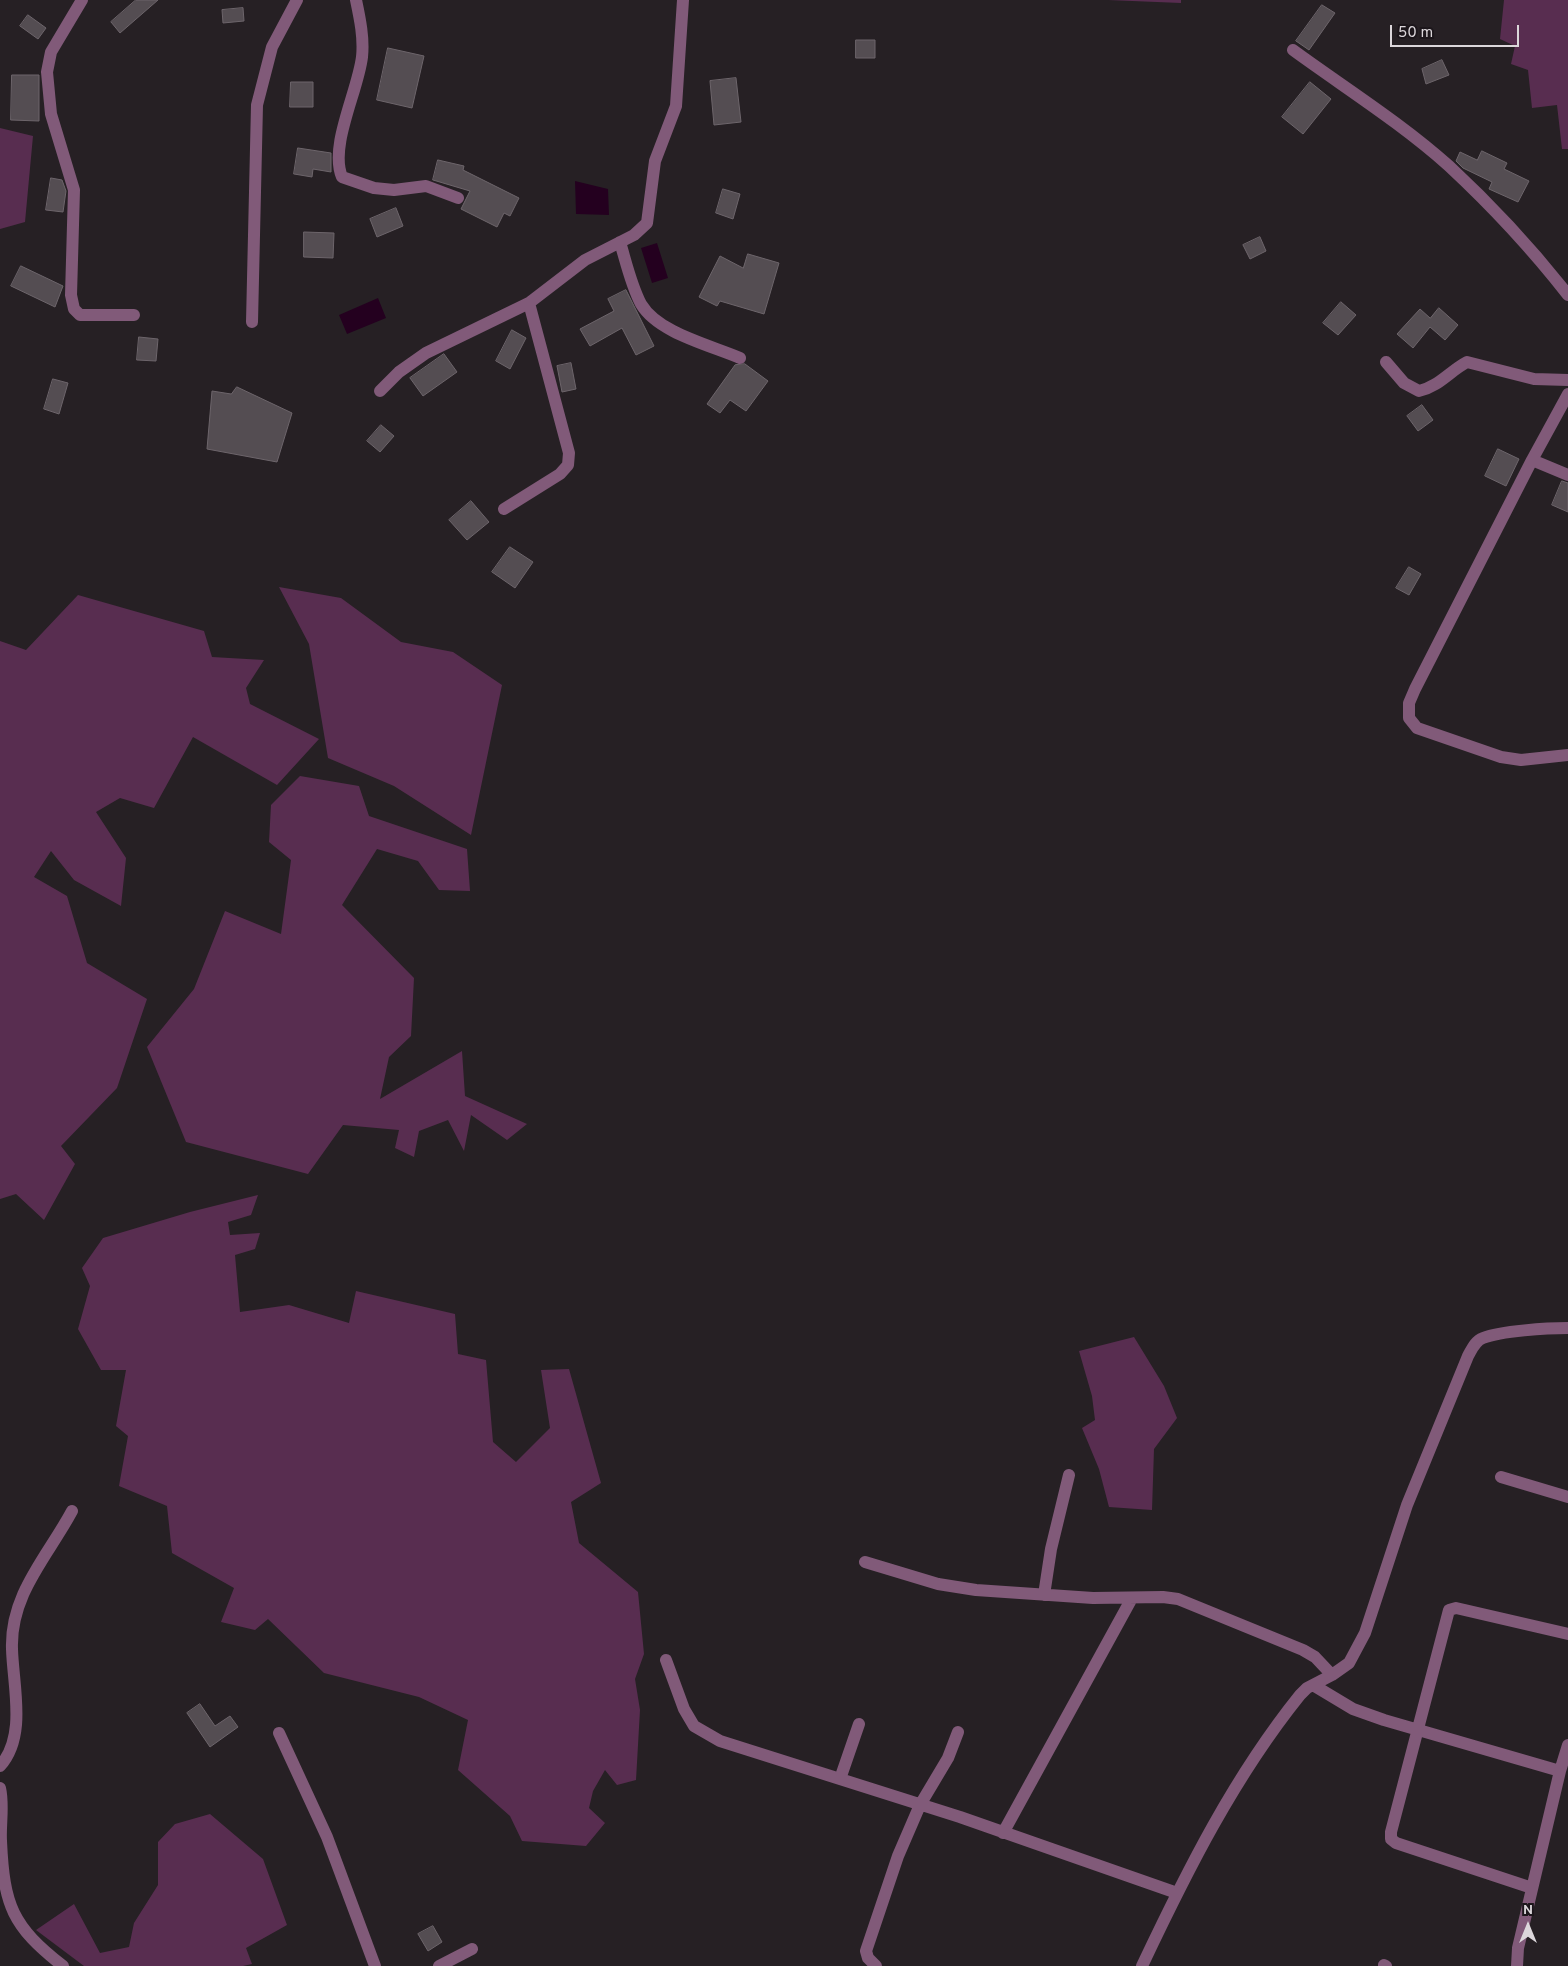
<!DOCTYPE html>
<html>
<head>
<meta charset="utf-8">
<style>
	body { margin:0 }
	#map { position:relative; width:1568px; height:1966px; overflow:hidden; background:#262024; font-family:Overpass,sans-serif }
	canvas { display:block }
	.north { position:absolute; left:1503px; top:1901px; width:50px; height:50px; -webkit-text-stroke:4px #1c161b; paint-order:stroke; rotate:0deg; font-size:14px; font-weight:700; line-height:20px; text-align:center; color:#dcd7db }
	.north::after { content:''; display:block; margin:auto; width:18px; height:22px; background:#dcd7db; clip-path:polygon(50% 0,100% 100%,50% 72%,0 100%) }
	.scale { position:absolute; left:1390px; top:25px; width:129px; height:22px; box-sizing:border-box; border:2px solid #dcd7db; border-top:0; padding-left:6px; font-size:15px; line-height:18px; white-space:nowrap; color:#dcd7db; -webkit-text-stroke:4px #1c161b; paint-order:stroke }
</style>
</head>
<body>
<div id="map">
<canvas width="1568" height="1966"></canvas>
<div class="north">N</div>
<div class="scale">50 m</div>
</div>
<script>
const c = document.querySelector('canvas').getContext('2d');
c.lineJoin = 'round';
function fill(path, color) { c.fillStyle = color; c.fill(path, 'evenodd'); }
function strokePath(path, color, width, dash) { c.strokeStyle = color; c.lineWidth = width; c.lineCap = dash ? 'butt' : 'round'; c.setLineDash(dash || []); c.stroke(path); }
fill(new Path2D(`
	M1108,0H1181V3Z
	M1504,0H1568V149H1562L1557,105L1532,108L1528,70L1511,64L1515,46L1500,39Z
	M0,128L33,136L25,222L0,229Z
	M279,587L341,598L401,642L453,652L502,685L471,835L394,786L328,758L309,644Z
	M78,595L204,631L212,657L264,660L246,688L250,704L319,739L277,785L193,737L154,808L120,798L96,812L126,858L121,906L74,880L51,851L34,877L67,896L87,963L147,999L117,1088L61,1146L75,1164L44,1220L16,1194L0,1199V641L26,650Z
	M300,776L359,786L369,816L467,849L470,891L439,890L418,861L377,849L342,905L414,978L411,1036L389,1057L380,1099L462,1051L465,1096L527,1124L507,1140L471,1115L464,1151L448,1120L419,1131L414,1157L395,1148L399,1130L343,1125L308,1174L186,1142L147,1047L194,989L225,911L281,934L291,860L269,842L271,805Z
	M258,1195L251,1215L228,1222L230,1235L260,1233L255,1249L235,1255L240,1312L289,1305L349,1323L356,1291L455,1314L458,1354L486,1360L493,1442L516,1462L550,1428L541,1370L569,1369L601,1483L571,1502L579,1543L638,1592L644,1654L635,1679L640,1710L636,1780L617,1785L605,1770L593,1791L589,1808L605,1823L586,1846L522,1841L510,1816L458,1770L468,1720L419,1697L324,1673L268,1619L255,1630L221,1622L234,1588L172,1553L167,1506L119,1486L128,1436L116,1426L126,1370H101L78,1329L90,1286L82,1268L103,1238L190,1212Z
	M1134,1337L1164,1386L1177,1418L1154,1449L1152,1510L1109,1507L1099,1469L1082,1428L1095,1420L1092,1396L1079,1351Z
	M210,1814L263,1859L287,1925L246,1948L252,1964L243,1966H84L36,1930L74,1904L100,1953L129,1947L134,1923L158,1885V1842L175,1824Z`), '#582d50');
fill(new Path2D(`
	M575,181L608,189L609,215L576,214Z
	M657,243L668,278L652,283L641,248Z
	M378,298L386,318L347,334L339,315Z`), '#24001f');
const building = new Path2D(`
	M136,0H158L120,33L111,22Z
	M1322,5L1335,13L1309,50L1296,41Z
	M243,8L244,21L223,23L222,10Z
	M28,15L46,28L38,39L20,26Z
	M856,40H875V58H856Z
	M388,48L424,56L412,108L377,100Z
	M1442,60L1449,75L1426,84L1422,69Z
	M12,75H39V121L11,120Z
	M736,78L741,122L714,125L710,81Z
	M291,82H313V107H290Z
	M1310,82L1331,99L1303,134L1282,117Z
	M298,148L331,153V172L313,169L312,177L294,174Z
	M1482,151L1507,163L1504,169L1529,181L1518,202L1489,189L1492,182L1463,168L1456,161L1460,152L1477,160Z
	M438,160L464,166L463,170L519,198L510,216L504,213L497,227L461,209L470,191L433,180Z
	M51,178L62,180L66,191L63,212L46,210Z
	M723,189L740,194L733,219L716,213Z
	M396,208L403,226L377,237L370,219Z
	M304,232L334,233L333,258L304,257Z
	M1260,237L1266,251L1250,259L1243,245Z
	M748,254L779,263L764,314L720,301L717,306L699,297L720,256L743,268Z
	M21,266L63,286L55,307L11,286Z
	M626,290L654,346L636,355L622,328L590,346L580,329L614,311L608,299Z
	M1341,302L1356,315L1338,335L1323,323Z
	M1439,308L1458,325L1445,340L1430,327L1413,348L1397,334L1420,309L1430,318Z
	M512,330L526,338L510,369L496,361Z
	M139,337L158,339L156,361L137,360Z
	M444,354L457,372L423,396L410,378Z
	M571,363L576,389L562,392L557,366Z
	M745,364L768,381L746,411L730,400L720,413L707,404L735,365Z
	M53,379L68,383L59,414L44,409Z
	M237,387L292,413L277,462L207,449L212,391L231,394Z
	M1422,405L1433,420L1418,431L1407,416Z
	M381,425L394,436L380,452L367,441Z
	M1498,449L1519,459L1506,486L1485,476Z
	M1562,481L1568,483V512L1552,505Z
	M471,501L489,522L467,540L449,520Z
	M510,547L533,562L515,588L492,572Z
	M1409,567L1421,574L1409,595L1396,588Z
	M200,1704L215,1726L230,1716L238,1727L210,1747L187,1713Z
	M433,1926L442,1942L428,1951L418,1934Z`);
fill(building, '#544d52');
strokePath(building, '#6d656b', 1);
strokePath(new Path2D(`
	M82,0L51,52L47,72L51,114L74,190L71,295L74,309L80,315H134
	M356,0C360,19 364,38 362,57C358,91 329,146 342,177L374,188L394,190L426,186L458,198
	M1293,50C1345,88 1401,123 1449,166C1492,206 1532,249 1568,295
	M620,242C626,262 631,285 641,304C658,333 710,345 740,358
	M252,322L257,105L272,47L297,0
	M1386,362L1404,383L1419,391C1438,387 1450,371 1467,362L1534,379L1568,380
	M380,391L399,372L426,353L529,303L585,260L634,235L647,223L655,161L676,106L683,0
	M1568,394L1532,460L1415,689L1409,703V718L1417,728L1501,757L1521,760L1568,755
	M1532,460L1568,475
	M504,509L560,474L568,465L569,453L529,303
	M1501,1477L1568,1497
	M865,1562L938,1584L976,1590L1093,1598L1163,1597L1178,1599L1303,1650L1315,1657L1332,1675
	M1044,1595L1051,1549L1069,1475
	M666,1660L684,1709L694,1726L720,1741L960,1817L1177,1893
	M1313,1685L1353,1709L1384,1720L1560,1771
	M279,1733L327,1837L375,1966
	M0,1766C27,1736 13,1686 12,1649C10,1594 48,1556 72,1511
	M840,1779L859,1724
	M0,1788C4,1805 0,1824 1,1841C4,1906 12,1926 63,1966
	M1003,1833L1132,1598
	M1532,1888L1396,1843L1391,1839V1832L1449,1610L1456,1608L1568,1634
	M1384,1965L1386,1966
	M439,1966L472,1949
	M876,1966L868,1958L866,1951L898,1856L920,1805L948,1758L958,1732
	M1142,1966C1187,1871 1234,1777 1300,1695L1307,1688L1332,1675L1349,1663L1365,1633L1407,1505L1468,1356C1472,1349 1475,1341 1483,1338C1501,1331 1547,1328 1568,1328
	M1517,1966L1518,1948L1560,1771L1568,1745`), '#815a79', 12);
</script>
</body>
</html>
